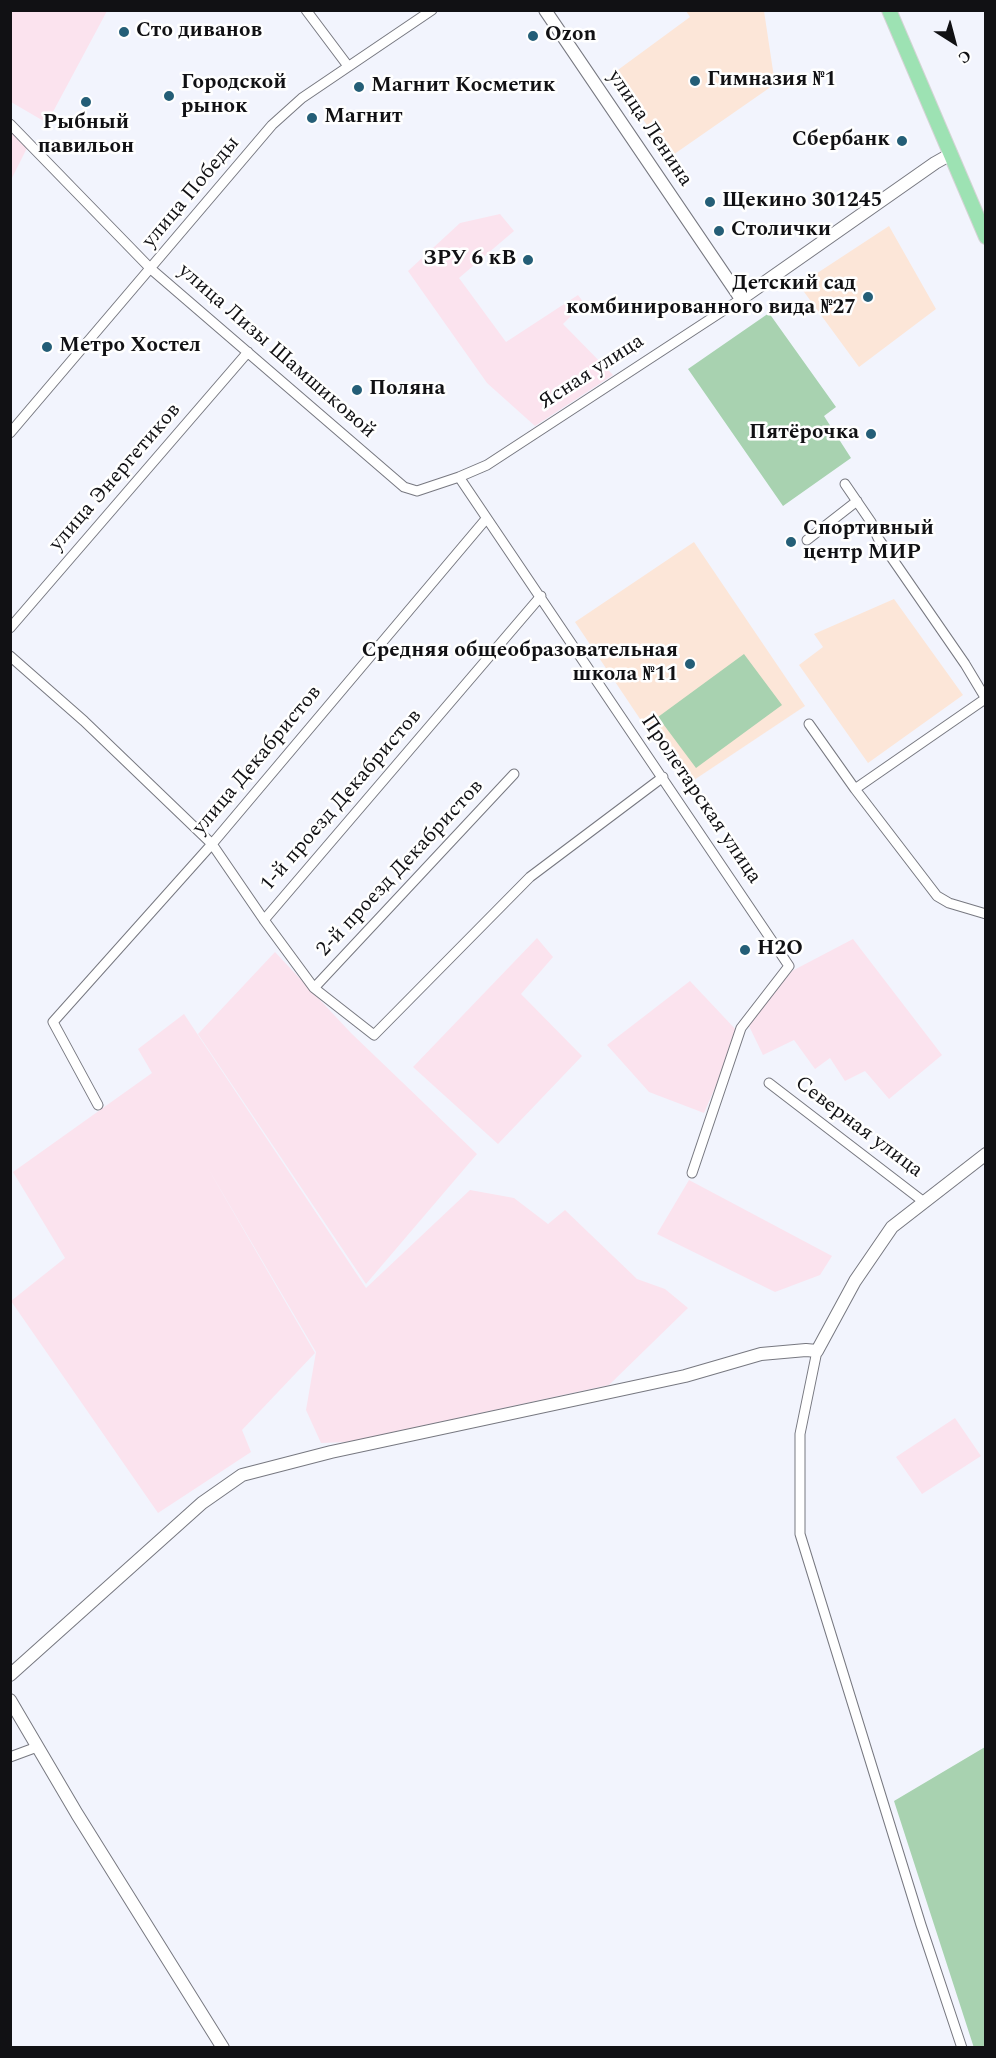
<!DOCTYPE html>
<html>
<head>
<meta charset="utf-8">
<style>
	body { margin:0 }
	#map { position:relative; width:996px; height:2058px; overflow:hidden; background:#f2f4fd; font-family:Spectral,serif }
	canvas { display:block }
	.frame { position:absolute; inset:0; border:12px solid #111114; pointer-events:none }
	.north { position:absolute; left:924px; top:12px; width:60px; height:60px; -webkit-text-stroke:4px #fff; paint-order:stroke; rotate:144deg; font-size:16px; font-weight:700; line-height:24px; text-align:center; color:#111114 }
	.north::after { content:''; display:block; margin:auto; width:21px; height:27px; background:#111114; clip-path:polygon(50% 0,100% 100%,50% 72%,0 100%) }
</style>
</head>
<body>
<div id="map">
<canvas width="996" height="2058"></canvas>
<div class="frame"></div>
<div class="north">С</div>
</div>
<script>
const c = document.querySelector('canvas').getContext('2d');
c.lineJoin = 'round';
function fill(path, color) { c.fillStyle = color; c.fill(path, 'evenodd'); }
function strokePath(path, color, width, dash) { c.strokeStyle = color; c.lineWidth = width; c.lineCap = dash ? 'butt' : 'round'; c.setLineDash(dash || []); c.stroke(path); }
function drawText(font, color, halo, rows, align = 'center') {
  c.font = font + ' Spectral,serif'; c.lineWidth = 5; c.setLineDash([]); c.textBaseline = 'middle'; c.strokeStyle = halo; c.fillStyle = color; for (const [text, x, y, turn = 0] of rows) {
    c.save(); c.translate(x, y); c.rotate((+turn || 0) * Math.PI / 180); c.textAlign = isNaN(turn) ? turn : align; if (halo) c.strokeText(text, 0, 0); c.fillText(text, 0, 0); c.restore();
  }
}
fill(new Path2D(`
	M11,10L107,11L47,123L11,102Z
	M11,132L27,148L11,180Z
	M500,214L514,231L459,278L506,342L578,295L584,303L563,324L613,375L535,426L487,383L408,271L460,223Z
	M537,938L553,957L521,994L582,1056L498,1144L413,1067Z
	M853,939L942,1055L889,1099L865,1071L845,1081L830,1058L815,1069L794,1040L763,1055L748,1024L792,971Z
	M275,952L351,1033L477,1154L366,1284L198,1034Z
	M690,981L739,1033L704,1113L649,1092L607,1045Z
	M184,1014L366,1288L470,1190L514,1198L548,1224L565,1210L637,1279L665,1289L688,1308L609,1385L348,1442L321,1443L306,1410L316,1352L206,1165L315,1353L242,1430L251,1452L158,1513L11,1301L65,1258L13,1172L152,1073L138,1049Z
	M689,1180L832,1256L820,1275L775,1292L657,1234Z
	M955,1418L981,1456L922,1494L896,1457Z`), '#fbe3ee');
fill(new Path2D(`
	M686,11H764L775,84L670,157L611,75L690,17Z
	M889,226L936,309L859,367L799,285Z
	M694,542L805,706L685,786L575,622Z
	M894,599L963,695L868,763L799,665L823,647L814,634Z`), '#fce6d8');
fill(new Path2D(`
	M769,313L836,407L824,416L851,458L783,506L688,369Z
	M744,654L782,705L696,768L658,717Z
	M985,1747L986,2047L974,2048L894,1801Z`), '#a8d2b0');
const street = new Path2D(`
	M306,10L348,66
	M10,124L151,269L404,487L417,491L459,477L487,465L741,299
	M10,433L272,125L302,98L432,10
	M459,477L789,966L741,1028L692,1173
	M845,484L871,522L878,538L965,664L986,699
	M807,540L857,501
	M10,628L248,352
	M10,656L84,721L212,844L264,920L314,988L374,1035L530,877L663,777
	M985,699L855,789L937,896L949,903L986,914
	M809,724L855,789
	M264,920L541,596
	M314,988L514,774
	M769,1083L924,1202
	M98,1105L53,1022L212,844L486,519
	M817,1351L800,1434V1534L921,1925L962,2048
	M10,1757L37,1747`);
const secondary = new Path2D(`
	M545,10L741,299L935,163L951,154
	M10,1675L202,1503L242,1475L331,1452L685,1376L761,1354L806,1350L817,1351L855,1281L892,1227L986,1154
	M10,1700L77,1814L223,2048`);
const primary = new Path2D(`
	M889,10L986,237`);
strokePath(street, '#777880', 11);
strokePath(secondary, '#777880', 14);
strokePath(primary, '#d4d4d5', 16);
strokePath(street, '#fff', 9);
strokePath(secondary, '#fff', 12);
strokePath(primary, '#9de2b3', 14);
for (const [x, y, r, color] of [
	[124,32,6,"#245e77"],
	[533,36,6,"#245e77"],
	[695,81,6,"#245e77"],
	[359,87,6,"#245e77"],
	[169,96,6,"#245e77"],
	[86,102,6,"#245e77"],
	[312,118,6,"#245e77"],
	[902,141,6,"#245e77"],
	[710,202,6,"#245e77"],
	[719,231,6,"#245e77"],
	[528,260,6,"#245e77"],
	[868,297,6,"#245e77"],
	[47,347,6,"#245e77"],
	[357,390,6,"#245e77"],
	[871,434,6,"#245e77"],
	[791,542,6,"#245e77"],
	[690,664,6,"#245e77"],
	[745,950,6,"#245e77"]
]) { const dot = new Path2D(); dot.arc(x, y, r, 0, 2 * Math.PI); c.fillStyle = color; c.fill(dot); strokePath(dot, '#fff', 2); }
drawText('bold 21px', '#111114', '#fff', [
	["Сто диванов",136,32],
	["Ozon",545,36],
	["Гимназия №1",707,81],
	["Городской",181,84],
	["рынок",181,108],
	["Магнит Косметик",371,87],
	["Магнит",324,118],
	["Рыбный",86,124,"center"],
	["павильон",86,148,"center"],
	["Сбербанк",890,141,"right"],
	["Щекино 301245",722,202],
	["Столички",731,231],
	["ЗРУ 6 кВ",516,260,"right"],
	["Детский сад",856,285,"right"],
	["комбинированного вида №27",856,309,"right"],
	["Метро Хостел",59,347],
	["Поляна",369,390],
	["Пятёрочка",859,434,"right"],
	["Спортивный",803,530],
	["центр МИР",803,554],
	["Средняя общеобразовательная",678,652,"right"],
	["школа №11",678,676,"right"],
	["Н2О",757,950]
], 'left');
drawText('21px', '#111114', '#fff', [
	["улица Ленина",649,129,56],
	["улица Победы",192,193,-50],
	["улица Лизы Шамшиковой",276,352,41],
	["Ясная улица",592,373,-33],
	["улица Энергетиков",116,478,-49],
	["улица Декабристов",258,761,-50],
	["Пролетарская улица",700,800,56],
	["1-й проезд Декабристов",342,801,-49],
	["2-й проезд Декабристов",401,869,-47],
	["Северная улица",858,1128,37]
]);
</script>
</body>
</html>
